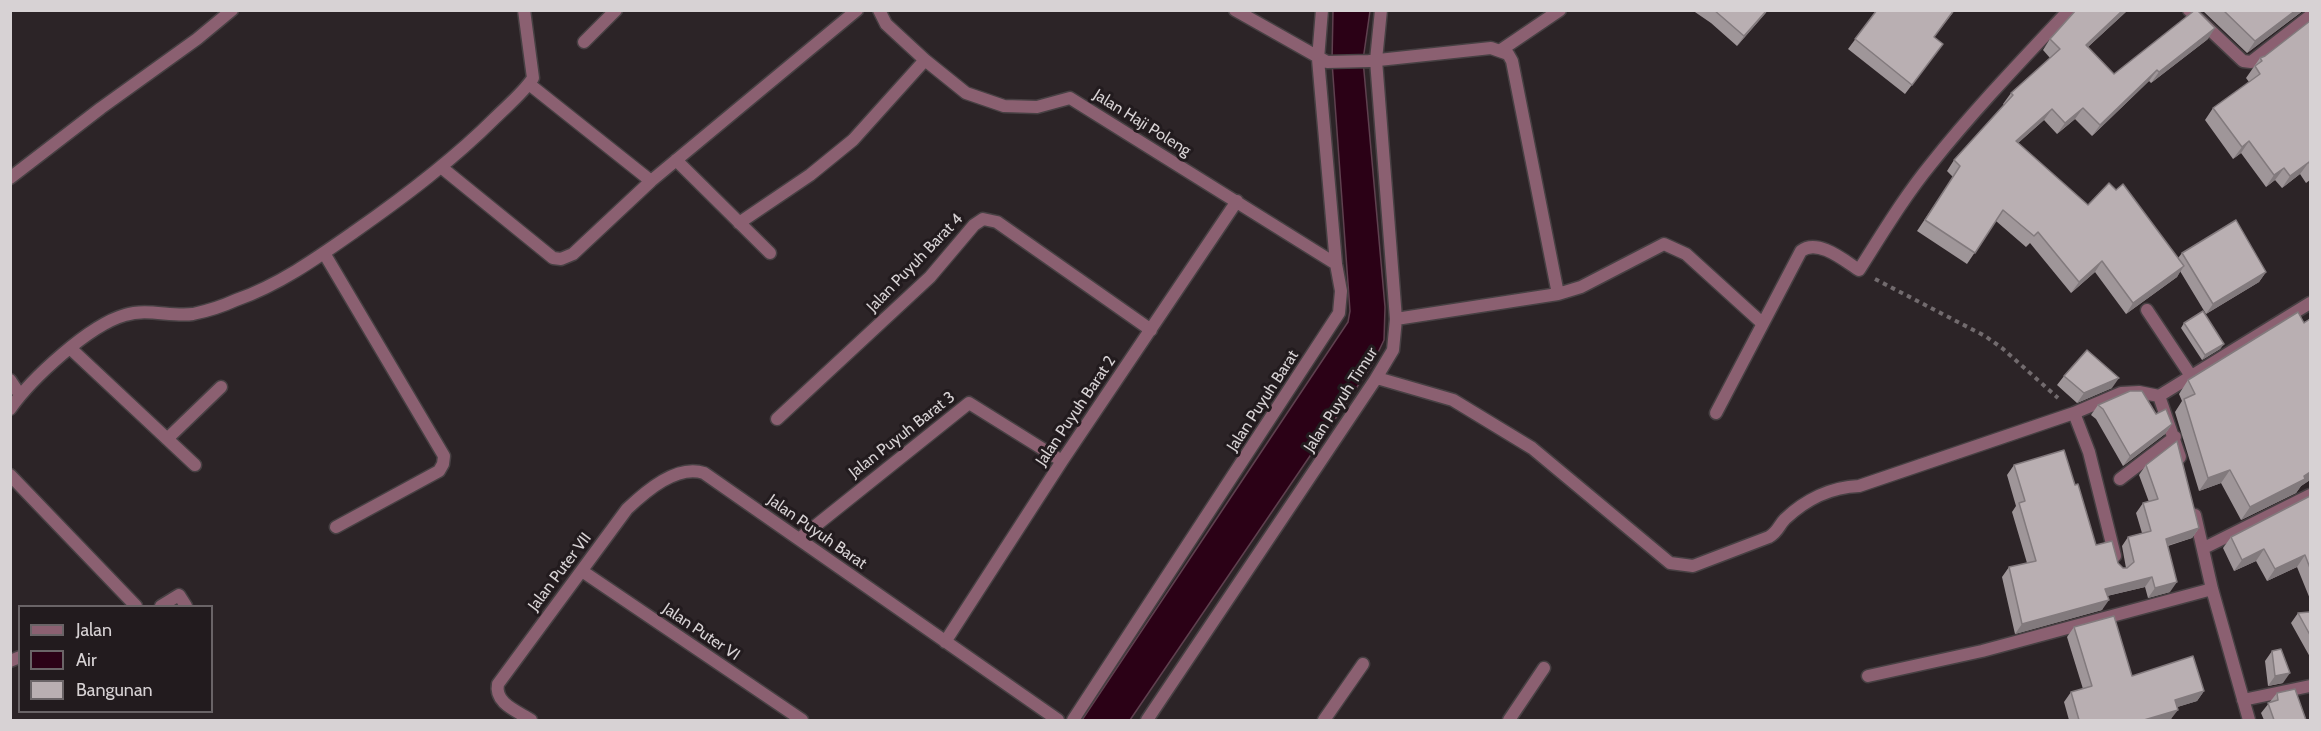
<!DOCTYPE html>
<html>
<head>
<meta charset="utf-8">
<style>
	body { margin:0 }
	#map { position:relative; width:2321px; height:731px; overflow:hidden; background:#2c2427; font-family:Cabin,sans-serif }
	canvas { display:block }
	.frame { position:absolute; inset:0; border:12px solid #d7d2d4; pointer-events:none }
	.legend { position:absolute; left:18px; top:605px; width:195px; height:108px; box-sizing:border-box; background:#221b1e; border:2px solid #6a6467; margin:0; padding:8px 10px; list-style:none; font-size:18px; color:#d7d2d4 }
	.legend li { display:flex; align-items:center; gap:12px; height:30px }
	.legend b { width:30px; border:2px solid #6a6467 }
</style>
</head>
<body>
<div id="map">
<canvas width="2321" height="731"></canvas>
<div class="frame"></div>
<ul class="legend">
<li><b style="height:8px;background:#8b6071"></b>Jalan</li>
<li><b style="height:16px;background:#2b0116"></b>Air</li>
<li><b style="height:16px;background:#b9afb2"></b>Bangunan</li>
</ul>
</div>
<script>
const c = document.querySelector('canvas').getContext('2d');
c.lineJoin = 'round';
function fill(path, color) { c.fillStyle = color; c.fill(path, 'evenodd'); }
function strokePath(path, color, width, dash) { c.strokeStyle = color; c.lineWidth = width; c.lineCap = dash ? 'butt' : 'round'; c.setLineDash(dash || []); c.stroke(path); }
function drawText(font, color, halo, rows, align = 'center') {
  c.font = font + ' Cabin,sans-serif'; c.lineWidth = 6; c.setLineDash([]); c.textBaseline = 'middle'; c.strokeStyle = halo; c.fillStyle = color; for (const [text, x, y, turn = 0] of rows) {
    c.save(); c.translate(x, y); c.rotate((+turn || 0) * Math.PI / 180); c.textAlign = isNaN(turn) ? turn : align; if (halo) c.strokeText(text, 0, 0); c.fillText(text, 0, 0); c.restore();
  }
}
const water = new Path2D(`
	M1333,11H1370L1363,60L1385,307L1384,340L1372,365L1130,720H1082L1348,322L1350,311L1332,62Z`);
fill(water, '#2b0116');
strokePath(water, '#5f404f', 1.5);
const street = new Path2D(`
	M879,10L886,24L925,60L966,93L1004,106L1037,107L1070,98L1336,264
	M1235,10L1327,62L1369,61L1491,48L1508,54L1512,61L1558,294L1396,319
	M2189,10L2243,61L2251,62L2310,16
	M584,42L616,10
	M1501,50L1560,10
	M529,84L651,181
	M676,160L770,253
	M441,167L553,258L561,259L573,254L651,181L857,10
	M10,178L101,108L197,39L232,10
	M739,223L810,175L853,140L925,60
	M324,253L444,456L443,464L439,471L336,527
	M1558,294L1581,287L1664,244L1686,254L1762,323
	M2147,310L2191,376
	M70,348L195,465
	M1377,378L1453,400L1532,448L1670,563L1693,566L1769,537C1778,532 1779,525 1785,519C1805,500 1831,487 1859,486L2074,413L2121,393L2139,392L2159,396L2310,303
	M10,380L20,395
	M2159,396L2180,457
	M10,409C31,379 89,325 125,315C147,308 171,317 193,314C207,311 223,306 236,300C279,285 317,258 354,232C404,197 452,161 495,118C508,105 523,93 533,78L524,10
	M1716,413L1801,251C1818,238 1845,261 1859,270C1882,234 1904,197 1931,164C1974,110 2022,60 2069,10
	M2074,413L2089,452L2115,556
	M777,419L930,277L974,225L983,219L997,222L1151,330
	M167,439L221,387
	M10,475L136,606
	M2120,479L2175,437
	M2195,515L2212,589L2249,720
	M799,539L969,403L1062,461
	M2204,548L2310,495
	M582,571L802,720
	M161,606L179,595L186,606
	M945,642L1062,461L1237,201
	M10,661L20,657
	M1868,676L1982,651L2212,589
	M2243,700L2310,686
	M531,720C517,711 494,703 498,684L627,509C646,491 677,464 704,473L1058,720
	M1073,720L1339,313L1341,291L1336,264L1318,59L1322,10
	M1147,720L1375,380L1393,350L1396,319L1376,60L1381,10
	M1324,720L1363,664
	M1509,720L1544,668`);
strokePath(street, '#474043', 15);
strokePath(new Path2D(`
	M1875,279L1985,336L2002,348L2058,398`), '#726b6e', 4, [4.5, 4.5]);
strokePath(street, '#8b6071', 12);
fill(new Path2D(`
	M1692,10H1768L1737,46L1711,23Z
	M1877,10H1955L1934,37L1943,44L1905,94L1848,49Z
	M2128,10L2088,47L2114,74L2208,39L2151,83L2149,81L2092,136L2075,119L2057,134L2044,120L2018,143L2088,205L2178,258L2182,253L2266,272L2259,282L2206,314L2180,271L2177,277L2126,314L2095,272L2071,293L2030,243L2026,247L1996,221L1967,264L1917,231L1953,177L1947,171L1954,160L2004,105L2003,104L2011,93L2050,58L2043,50L2050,39Z
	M2202,10H2304L2247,53Z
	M2310,21V180L2306,183L2300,174L2282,188L2275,180L2266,187L2241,153L2233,159L2205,120L2213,108L2249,82L2246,78L2260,58L2265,56Z
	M2310,319V480L2301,486L2296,493L2241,520L2221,483L2199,491L2175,412L2182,401L2179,394L2188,380Z
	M2184,323L2224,344L2220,349L2202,360L2181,328Z
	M2064,376L2112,388L2077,403L2057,385Z
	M2098,405L2156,414L2172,424L2165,434L2123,466L2096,419L2091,415Z
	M2014,465L2075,485L2096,545L2123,568H2126L2122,546L2128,537L2142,533L2136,513L2143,503L2149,502L2139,475L2146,465L2199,528L2192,538L2168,546L2170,592L2148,598L2145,587L2107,596L2102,610L2015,634L2002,577L2009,567L2027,563L2012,512L2016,506L2007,475Z
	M2310,496V599L2297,567L2267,581L2256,561L2234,571L2223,548L2231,537Z
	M2310,612V657L2291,623L2298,613Z
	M2074,627L2132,676L2204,691L2197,701L2177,707L2171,719L2168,720H2069L2064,702L2071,692L2083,689L2067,637Z
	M2272,651L2283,683L2268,686L2265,661Z
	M2277,693L2306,720H2264L2261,713Z`), '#9f9699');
fill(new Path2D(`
	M1767,10H1768L1765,14L1737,46L1744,36Z
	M2123,10H2128L2078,56L2086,45Z
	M2296,10H2304L2247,53L2255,41Z
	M2215,28L2208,39L2151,83L2159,72Z
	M2157,70L2149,81L2092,136L2100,125Z
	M2083,108L2075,119L2057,134L2065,123Z
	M2052,109L2044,120L2008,152L2016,141Z
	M2249,141L2241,153L2233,159L2242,147Z
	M2309,162L2300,174L2282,188L2290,176Z
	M2284,168L2275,180L2266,187L2274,175Z
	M2102,261L2095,272L2071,293L2079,282Z
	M2184,266L2177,277L2126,314L2133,303Z
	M2266,272L2259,282L2206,314L2213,304Z
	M2224,344L2220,349L2202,360L2205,355Z
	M2119,378L2112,388L2077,403L2084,393Z
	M2172,424L2165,434L2123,466L2130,456Z
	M2230,470L2221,483L2199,491L2208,478Z
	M2310,472V480L2301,486L2296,493L2241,520L2250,507Z
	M2199,528L2192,538L2159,548L2166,539Z
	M2264,549L2256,561L2234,571L2242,560Z
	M2305,555L2297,567L2267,581L2275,569Z
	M2152,577L2145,587L2098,598L2105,589Z
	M2177,582L2170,592L2148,598L2155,588Z
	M2109,600L2102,610L2015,634L2022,624Z
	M2290,673L2283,683L2268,686L2275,676Z
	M2204,691L2197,701L2168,710L2175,700Z
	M2178,710L2171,719L2168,720H2144Z`), '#827a7d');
const building = new Path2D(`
	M1714,10H1767L1744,36Z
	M1877,10H1954L1934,37L1943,44L1912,85L1855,39Z
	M2076,10H2123L2086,45L2114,74L2195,10H2197L2215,28L2159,72L2157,70L2100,125L2083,108L2065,123L2052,109L2016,141L2088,205L2109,183L2116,190L2123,184L2184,266L2133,303L2102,261L2079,282L2038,232L2034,236L2003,210L1975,253L1925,220L1960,166L1954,160L2013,95L2011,93L2060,49L2050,39Z
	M2223,10H2296L2255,41Z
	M2310,21V165L2309,162L2290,176L2284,168L2274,175L2249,141L2242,147L2213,108L2260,74L2255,66L2262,61L2260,58L2265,56Z
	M2236,220L2266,272L2213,304L2182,253Z
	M2203,311L2224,344L2205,355L2184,323Z
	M2298,312L2304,323L2310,319V472L2304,476L2305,479L2250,507L2230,470L2208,478L2184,399L2195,394L2188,380Z
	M2087,350L2119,378L2084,393L2064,376Z
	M2130,391H2142L2156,414L2166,409L2172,424L2130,456L2103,409L2098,405Z
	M2177,441L2199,528L2166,539L2177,582L2155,588L2152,577L2105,589L2109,600L2022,624L2009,567L2036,561L2019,503L2025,501L2014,465L2064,450L2075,485L2078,484L2096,545L2112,541L2118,563L2123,568H2127L2134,562L2128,537L2151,531L2143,503L2158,499L2146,465Z
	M2310,496V568L2305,555L2275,569L2264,549L2242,560L2231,537Z
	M2310,612V635L2298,613Z
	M2114,616L2132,676L2193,656L2204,691L2175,700L2178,710L2144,720H2079L2071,692L2092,686L2074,627Z
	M2281,649L2290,673L2275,676L2272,651Z
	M2295,689L2306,720H2274L2268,703L2278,700L2277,693Z`);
fill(building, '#b9afb2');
strokePath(building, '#827a7d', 1.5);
drawText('16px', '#d7d2d4', '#221b1e', [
	["Jalan Haji Poleng",1142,123,32],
	["Jalan Puyuh Barat 4",915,263,-46],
	["Jalan Puyuh Timur",1341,400,-57],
	["Jalan Puyuh Barat",1263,401,-57],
	["Jalan Puyuh Barat 2",1076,411,-56],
	["Jalan Puyuh Barat 3",902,435,-38],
	["Jalan Puyuh Barat",817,532,35],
	["Jalan Puter VII",560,572,-53],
	["Jalan Puter VI",701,632,34]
]);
</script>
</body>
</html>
